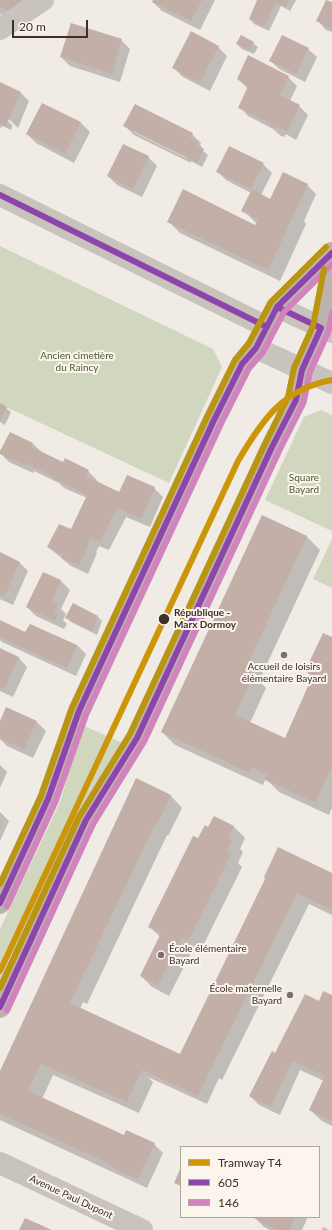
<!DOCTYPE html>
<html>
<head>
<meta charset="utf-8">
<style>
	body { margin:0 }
	#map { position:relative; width:332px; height:1230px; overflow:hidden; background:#f0ebe5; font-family:Lato,sans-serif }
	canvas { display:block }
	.legend { position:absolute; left:180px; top:1146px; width:140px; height:72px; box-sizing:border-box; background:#fbf5ee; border:1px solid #aea6a0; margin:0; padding:5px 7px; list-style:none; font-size:12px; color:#3b302b }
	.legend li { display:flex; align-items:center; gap:8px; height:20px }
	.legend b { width:20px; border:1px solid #aea6a0 }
	.scale { position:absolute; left:12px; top:20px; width:76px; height:18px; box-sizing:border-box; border:2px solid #3b302b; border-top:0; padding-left:5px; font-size:12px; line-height:14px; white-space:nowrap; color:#3b302b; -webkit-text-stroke:3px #fbf5ee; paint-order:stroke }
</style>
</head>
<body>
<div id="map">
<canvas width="332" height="1230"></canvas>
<ul class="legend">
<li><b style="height:5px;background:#cd9609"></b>Tramway T4</li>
<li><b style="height:5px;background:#8e44ad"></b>605</li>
<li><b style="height:5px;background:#d282be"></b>146</li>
</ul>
<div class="scale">20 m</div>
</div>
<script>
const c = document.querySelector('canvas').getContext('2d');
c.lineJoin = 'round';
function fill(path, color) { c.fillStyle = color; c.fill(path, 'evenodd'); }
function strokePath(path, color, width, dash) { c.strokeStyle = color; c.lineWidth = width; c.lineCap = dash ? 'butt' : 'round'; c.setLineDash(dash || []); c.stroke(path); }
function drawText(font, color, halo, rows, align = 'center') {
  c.font = font + ' Lato,sans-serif'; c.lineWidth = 4; c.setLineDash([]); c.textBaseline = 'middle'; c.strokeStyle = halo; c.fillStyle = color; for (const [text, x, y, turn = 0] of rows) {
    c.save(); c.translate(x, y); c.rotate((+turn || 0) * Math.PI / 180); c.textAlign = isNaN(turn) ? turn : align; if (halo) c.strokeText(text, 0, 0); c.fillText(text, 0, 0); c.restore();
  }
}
fill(new Path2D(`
	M0,246L213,349L222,367L169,483L0,404Z
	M321,410L332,415V531L265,500L304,417Z
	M332,539V588L313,579Z
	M82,725L125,744L0,985V929L61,800Z`), '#d1d6bf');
fill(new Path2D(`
	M0,0H34L20,22L0,14Z
	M154,0H215L200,30L162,11L153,2Z
	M259,0H296L290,11L281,6L269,31L254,24L250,19Z
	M332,3V32L326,30L318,21Z
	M121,40L130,49L120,82L70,66L61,57Z
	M253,43L258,47L254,54L242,49L237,44Z
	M218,47L227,56L210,91L183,77L174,68Z
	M308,49L317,57L305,82L279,69L271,61Z
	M249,57L288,77L297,86L290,101L299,106L308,115L296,140L286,134L284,137L281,136L273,129L248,116L240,107L248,89L238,79Z
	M0,83L20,92L29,101L18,128L7,117V120L13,126H12L11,130L2,126V128L0,127Z
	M43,104L81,123L90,132L74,163L36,143L27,134Z
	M125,126L192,134L201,143L200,145L202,147L201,149L208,155L202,167L191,161V163L134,135ZM134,130L186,156V158L134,132Z
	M148,157L157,166L142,197L117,185L108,176Z
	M263,164L272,173L261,195L271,200L307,185L316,194L304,221L306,224L280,281L180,233L169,222L256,227L257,224L243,210L251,193L226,180L217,171Z
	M0,404L6,408L11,412L5,425L0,422Z
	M10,433L33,444L42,452L63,463L88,471L97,480L96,482L119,493L154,488L163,497L150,527L126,517L109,550L99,546L96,552L97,553L88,574L71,566L48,547L71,531L87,498L64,488L59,483L34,471L33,473L9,462L0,453Z
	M262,516L307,537L320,550L259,681L266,688L250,723L285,739L313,678L306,671L332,637V808L329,815L279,792L269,782L265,780L263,785L175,745L162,732Z
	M0,553L19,562L28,571L13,605L0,599Z
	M44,573L61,581L70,590L61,609L66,614L63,620L67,624L64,629L36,616L27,607Z
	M73,605L98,617L102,621L97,635L71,622L67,618Z
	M0,622L26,633L77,645L86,654L76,676L2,642L0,640Z
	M0,649L19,658L27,667L13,697L0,691Z
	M7,708L37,722L46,731L33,758L7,746L0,739V723Z
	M0,765L7,772L0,788Z
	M136,780L171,796L182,808L168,836L167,835L87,1004L83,1002L80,1009L184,1058L266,879L332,874V915L309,904L222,1080L219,1078L207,1104L148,1077L153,1082L139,1113L53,1075L42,1099L124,1137L154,1144L163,1153L147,1188L0,1120V1073Z
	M0,812L9,821L0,841Z
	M234,827L245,838L240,849L243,852L238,863L242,867L200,952L193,949L169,996L152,987L141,976L160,937L150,927L199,840L208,829Z
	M332,996V1126L322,1121L310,1110L324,1081L300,1070L280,1115L259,1105L250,1096L276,1054L319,1002Z
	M256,1217H308L302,1230H270L264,1227L255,1218Z
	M323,1227L329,1230H322Z`), '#0003');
fill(new Path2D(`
	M0,0H23L8,11L0,7Z
	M153,0H202L191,21L152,2Z
	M257,0H289L285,7L276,2L264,27L249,19Z
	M326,0L332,2V29L316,21Z
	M71,23L122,39L112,74L60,57Z
	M191,31L219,46L200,83L172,68Z
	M241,35L254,42L249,50L236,44Z
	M282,35L309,48L296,74L269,61Z
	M248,55L289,76L280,95L300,105L287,132L276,126L275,129L270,127L272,124L238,108L248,86L237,79Z
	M0,82L21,92L6,126L0,123Z
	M42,103L81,122L65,154L26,134Z
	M135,104L193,133L190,138L198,142L196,145L204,149L197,163L123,126Z
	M123,144L149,156L133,189L107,176Z
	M229,146L264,163L251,189L216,172Z
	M283,172L308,184L268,270L167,222L183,189L255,225L259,220L241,211L252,189L270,199Z
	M0,403L7,407L0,421Z
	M10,432L33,443L31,447L63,462L65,458L89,470L86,476L119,492L127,475L155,487L141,519L117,508L100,542L90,538L88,543L89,544L79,566L61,558L62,555L47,547L59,524L71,529L87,495L54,479L55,477L25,463L24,465L0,454V451Z
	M262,515L307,536L245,670L254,674L235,715L285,738L313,675L305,671L323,633L332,637V767L315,803L265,779L267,775L252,768L250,773L161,732Z
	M0,552L20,562L4,597L0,595Z
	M43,572L61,580L52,601L58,604L54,612L58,614L55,621L26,607Z
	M73,603L98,616L92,631L65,618Z
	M0,620L25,632L30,624L77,645L67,668L0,637Z
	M0,648L19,657L4,689L0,687Z
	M6,707L37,721L24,749L0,739V721Z
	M136,778L171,795L157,825L155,824L70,1003L180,1054L265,879L264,877L278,847L332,873V910L297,893L198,1096L142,1070L127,1102L41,1064L28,1091L124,1135L126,1130L155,1143L138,1179L109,1166L110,1164L0,1114V1071Z
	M214,816L234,826L228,838L232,840L227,852L231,854L188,941L181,938L158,985L140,976L161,933L148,927L193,836L198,838L205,825L208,827Z
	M323,991L332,995V1121L309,1110L325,1076L292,1061L271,1107L249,1096L272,1051L275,1053L305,994L319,1001Z
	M181,1167V1186L174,1183Z
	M254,1217H295L289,1230H277L254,1218Z
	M25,1218L52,1230H19Z`), '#c3afa7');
strokePath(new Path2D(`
	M0,29L43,0
	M277,307L332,332
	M256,348L332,383
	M0,1163L142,1230`), '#c9c3be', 22);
strokePath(new Path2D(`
	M0,195L267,327`), '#c9c3be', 22);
strokePath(new Path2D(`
	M0,903L48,799L79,711L214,420L242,364L256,348L277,307L332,253
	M0,1007L86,820L137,738L272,447L296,400L302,370L321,328L332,270`), '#bab3ae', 22);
strokePath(new Path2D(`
	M0,195L267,327
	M0,903L48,799L79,711L214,420L242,364L256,348L277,307L332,253
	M0,1007L86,820L137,738L272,447L296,400L302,370L321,328L277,307`), '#8e44ad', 6);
strokePath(new Path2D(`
	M7,906L55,802L86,714L221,423L249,368L263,352L284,312L332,264
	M7,1010L93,824L144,741L279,451L303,403L310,372L329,330L332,313`), '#d282be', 6);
strokePath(new Path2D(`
	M0,884L41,796L72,708L207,417L235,360L249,343L271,302L326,247
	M0,988L79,817L130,734L265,444L288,397L294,368L313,326L324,269`), '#ba9610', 6);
strokePath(new Path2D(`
	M0,971L238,461C262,420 283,389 332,380`), '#cd9609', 6);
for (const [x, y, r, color] of [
	[164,619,6,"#3b302b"],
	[284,655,4,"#7a716c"],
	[161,955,4,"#7a716c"],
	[290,995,4,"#7a716c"]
]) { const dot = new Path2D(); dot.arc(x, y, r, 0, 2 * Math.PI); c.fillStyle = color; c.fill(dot); strokePath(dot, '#fbf5ee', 1.5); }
drawText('10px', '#4a5a2e', '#fbf5ee', [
	["Ancien cimetière",77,356],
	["du Raincy",77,368],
	["Square",304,478],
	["Bayard",304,490]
]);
drawText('bold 10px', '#3b302b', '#fbf5ee', [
	["République -",174,613],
	["Marx Dormoy",174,625]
], 'left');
drawText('10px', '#3b302b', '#fbf5ee', [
	["Accueil de loisirs",284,667],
	["élémentaire Bayard",284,679],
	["École élémentaire",169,949,"left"],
	["Bayard",169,961,"left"],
	["École maternelle",282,989,"right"],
	["Bayard",282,1001,"right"]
]);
drawText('10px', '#3b302b', '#fbf5ee', [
	["Avenue Paul Dupont",71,1197,25]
]);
</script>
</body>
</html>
